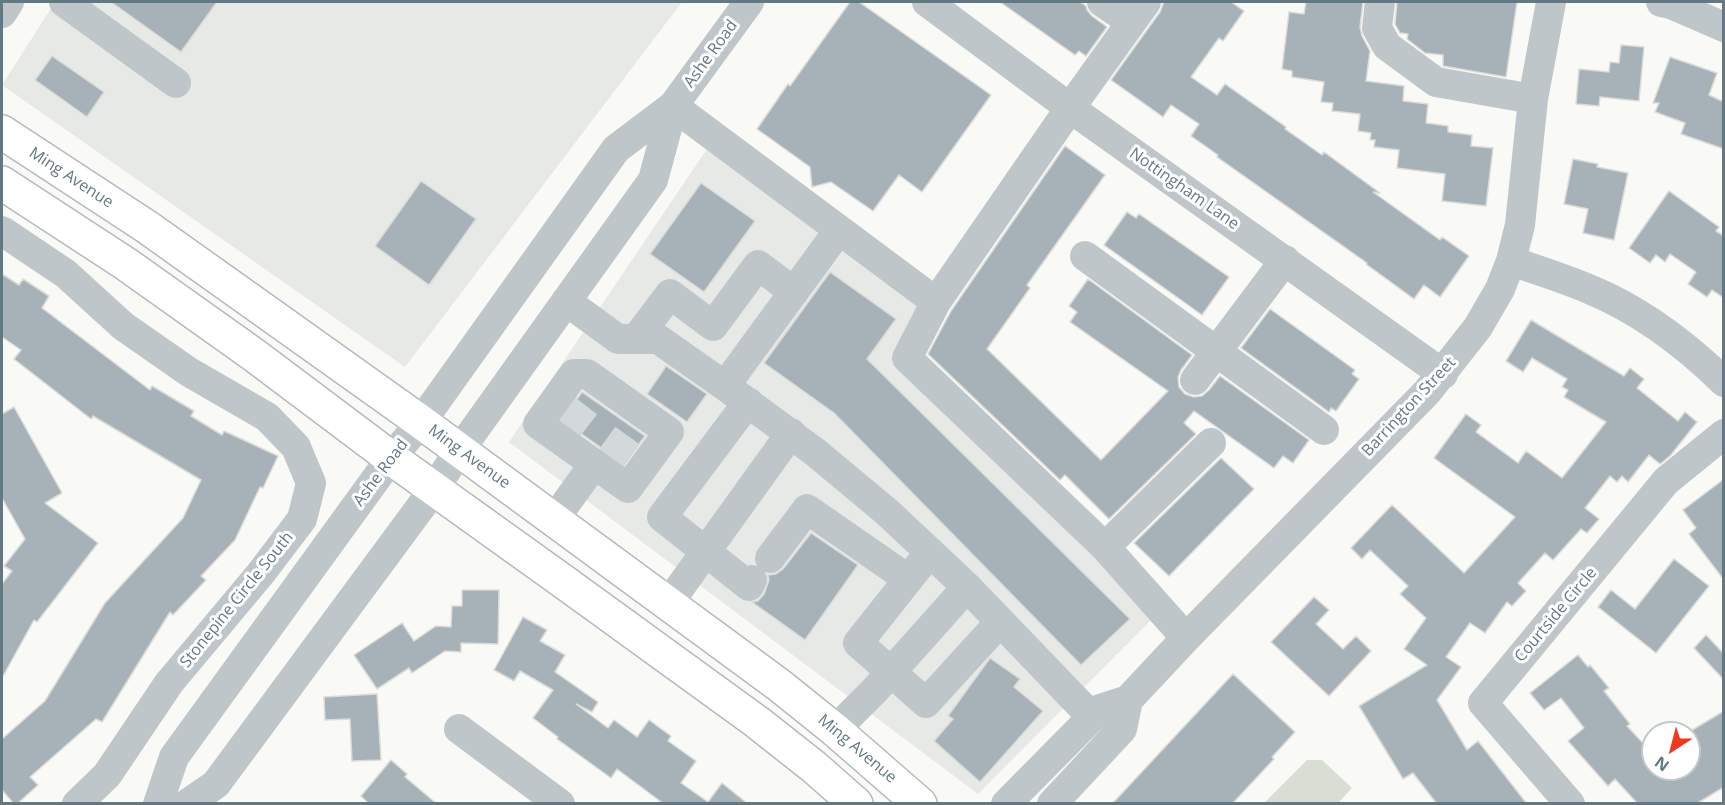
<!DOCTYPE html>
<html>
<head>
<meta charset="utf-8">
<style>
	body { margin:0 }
	#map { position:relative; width:1725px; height:805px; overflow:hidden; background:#f9f9f6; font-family:"Open Sans",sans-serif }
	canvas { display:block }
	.frame { position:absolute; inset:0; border:3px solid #627984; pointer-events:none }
	.north { position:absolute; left:1641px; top:721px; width:60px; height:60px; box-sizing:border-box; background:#fff; border:2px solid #c0c9ce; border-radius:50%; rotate:216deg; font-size:16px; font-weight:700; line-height:24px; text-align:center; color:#627984 }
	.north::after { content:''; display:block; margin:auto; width:21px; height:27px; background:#f0381f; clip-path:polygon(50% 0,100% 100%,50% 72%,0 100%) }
</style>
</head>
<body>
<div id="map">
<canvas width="1725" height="805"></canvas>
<div class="frame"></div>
<div class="north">N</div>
</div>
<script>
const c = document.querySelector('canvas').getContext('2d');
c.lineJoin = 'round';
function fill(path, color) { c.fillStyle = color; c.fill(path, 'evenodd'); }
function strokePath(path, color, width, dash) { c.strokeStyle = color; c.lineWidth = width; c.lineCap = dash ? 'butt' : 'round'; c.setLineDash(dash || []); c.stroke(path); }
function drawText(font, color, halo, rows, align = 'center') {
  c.font = font + ' "Open Sans",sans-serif'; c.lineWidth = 6; c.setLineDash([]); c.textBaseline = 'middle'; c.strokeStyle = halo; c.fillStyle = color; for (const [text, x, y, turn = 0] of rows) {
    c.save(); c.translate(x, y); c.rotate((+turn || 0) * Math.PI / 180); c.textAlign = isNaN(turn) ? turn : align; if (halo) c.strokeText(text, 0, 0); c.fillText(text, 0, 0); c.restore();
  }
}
fill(new Path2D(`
	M55,2H682L405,367L2,85Z
	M711,143L931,303L892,357L1156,615L978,794L509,442Z`), '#e7e9e7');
fill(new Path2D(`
	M1307,760H1322L1352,788L1338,803H1264Z`), '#d9ded5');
const building = new Path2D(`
	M111,2H217L181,52Z
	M850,2H859L991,95L922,192L899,175L873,211L831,182L812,187L810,167L757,129L788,84L790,86Z
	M1000,2H1080L1086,6L1087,10L1092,16L1107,27L1086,56L1079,51L1075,55Z
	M1164,2H1231L1244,11L1223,41L1219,38L1191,77L1217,95L1225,84L1286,127L1285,129L1322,155L1324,152L1380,193L1373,192L1440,240L1442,237L1469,256L1440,297L1424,285L1414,299L1366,264L1367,263L1217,157L1218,155L1191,136L1199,124L1171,105L1163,117L1111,80L1160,12Z
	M1306,2H1363L1360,27L1362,36L1370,51L1366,81L1404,86L1403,101L1428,104L1426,123L1448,126V132L1472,135L1471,146L1493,148L1486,206L1442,201L1445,174L1397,168L1399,150L1374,147L1375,140H1370L1371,133L1358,131L1360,114L1332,111L1333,103L1321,102L1324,82L1292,77V71L1282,69L1289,12L1304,14Z
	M1397,2H1517L1506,77L1443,66V55L1425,53L1407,39L1408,34L1400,33L1395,24Z
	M1621,45L1644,47L1639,101L1600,97L1599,106L1576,104L1579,69L1609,72L1610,62L1619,63Z
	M52,56L104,92L87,117L35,80Z
	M1670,57L1717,73L1709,95L1724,102V149L1681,134L1685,123L1655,112L1659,103H1653Z
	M1065,146L1105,175L1027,285L1030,288L987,349L1101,460L1168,391L1070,322L1077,312L1069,306L1088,279L1192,355L1181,370L1178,377L1179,387L1185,394L1194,397L1202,396L1209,390L1220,376L1309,440L1293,463L1283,456L1274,468L1194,411L1184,423L1196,434L1109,519L1065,475L1060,480L928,354L951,311Z
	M1573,159L1598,164L1597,167L1628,173L1614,240L1583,233L1588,209L1564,204Z
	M421,181L476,219L429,285L375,246Z
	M701,183L755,221L704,292L650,254Z
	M1669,191L1719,227L1716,231L1724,236V298L1712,290L1707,297L1688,284L1696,272L1670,254L1665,262L1656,255L1650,263L1629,248Z
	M1127,212L1136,218L1139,214L1229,277L1202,315L1104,245Z
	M830,272L896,319L867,359L1130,619L1081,665L834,413L764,363Z
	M2,274L19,285L23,279L49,296L42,308L150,390L152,386L194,411L191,416L222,435L224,431L278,456L263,488L260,487L235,540L201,576L206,580L173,615L170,612L102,722L96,719L30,777L38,785L17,804H14L2,790V739L45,701L105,603L183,518L201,480L93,416L91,419L14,359L21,350L2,337Z
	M1270,309L1355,370L1352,374L1359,379L1336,411L1331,408L1329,412L1241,348Z
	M1531,320L1624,376L1630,368L1644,379L1637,388L1678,421L1685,412L1697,422L1670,456L1660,464L1649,455L1628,482L1622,476L1617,482L1610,476L1585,508L1599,519L1587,533L1581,529L1553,560L1545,553L1518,583L1526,591L1512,606L1507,602L1485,633L1470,623L1446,657L1461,667L1437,700L1467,750L1478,741L1527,804H1437L1413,773L1403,779L1359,706L1427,665L1404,649L1426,618L1400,594L1408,586L1370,550L1362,559L1351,548L1392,505L1464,573L1515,517L1434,458L1466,414L1481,425L1476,432L1518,463L1526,451L1562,478L1606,422L1564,397L1568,390L1562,387L1567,379L1532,358L1523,372L1506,361Z
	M666,366L707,394L687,422L647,394Z
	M582,392L645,436L624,464L562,420Z
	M14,407L62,493L45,503L98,543L37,622L34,620L2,678V584L12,571L4,566L25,539L2,498V414Z
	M1221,458L1254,489L1169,576L1134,543Z
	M1724,479V580L1689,534L1696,528L1683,510Z
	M811,533L858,565L805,640L752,602L758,601L764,594L769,580L768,575L776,574L783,569Z
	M1674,559L1709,586L1656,653L1598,607L1611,590L1635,609Z
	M462,590H499L498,644L461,643V652L445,651L412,673L409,668L377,689L354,655L402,623L414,641L436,626L451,627L452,606H462Z
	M1314,597L1329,610L1316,624L1343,649L1356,636L1371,651L1329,696L1271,642Z
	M523,617L547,630L540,641L565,655L555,672L598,702L592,712L576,704L608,728L614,720L637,737L649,720L671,736L668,741L696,761L681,783L708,802L722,783L748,804H664L617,769L611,778L557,739L558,737L533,718L553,690L520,671L514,681L494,670Z
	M1706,635L1724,654V680L1694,648Z
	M1578,655L1588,667L1590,665L1609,688L1604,691L1630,724L1627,726L1653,754V769H1689V732L1724,711V787L1696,804H1638L1615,779L1608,786L1568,741L1584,728L1561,698L1544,710L1530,693Z
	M990,658L1020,679L1014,687L1043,711L980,782L934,741L953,719L948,716Z
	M1233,674L1295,732L1272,757L1274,759L1232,804H1112Z
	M377,694L381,760L352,761L350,719L325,720L324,697Z
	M391,760L407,774L405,777L437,804H369L361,796Z`);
fill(building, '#a6b2b7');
strokePath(building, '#dbdbd8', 1.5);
strokePath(new Path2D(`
	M567,429L593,395
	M610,460L635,425`), '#d3d9da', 30, [30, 15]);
const major = new Path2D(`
	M2,132L147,227L275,318L421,422L779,685L835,730L920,804
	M2,183L126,264L254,355L391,458L564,582L757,722L814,767L856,804`);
strokePath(major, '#b3babe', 36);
strokePath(new Path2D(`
	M64,2L176,83
	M749,2L673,106L936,302
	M927,2L1070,108L1443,374
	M1102,2L1131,22
	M1146,2L1070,108L936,302L907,358L1105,547L1186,638
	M1380,2L1377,28L1387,46L1436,82L1533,99
	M1661,2L1671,4L1724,27
	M2,13L9,2
	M2,231L66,274L123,326L189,372L267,417L296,447L311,483L302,519L261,573L169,683L107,775L77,804
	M1085,256L1324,430
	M1511,261C1537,270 1563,278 1589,289C1640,310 1684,343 1724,382
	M566,301L618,339H658L725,386L815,452L887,512L967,587L875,690L835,730
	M636,339L670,294L713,326L758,265L794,292
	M574,374H587L669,432L628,488L538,424Z
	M1195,380L1285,260
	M725,386L839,230
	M748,402L662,517L749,586L752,580
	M554,520L594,464
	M1105,547L1211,443
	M930,552L858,643L926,703L1000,622
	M770,558L807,509L908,579
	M967,587L1092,717
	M668,604L791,433
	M459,729L560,804
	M158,804L174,757L391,458L421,422L616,149L673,106L653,180L459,451L434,489L216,784L187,804
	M1006,804L1100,709L1128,700L1186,638L1427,392L1478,327L1500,289L1511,261L1520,225L1533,99L1551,2
	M1052,804L1122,729L1128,700
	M1570,804L1483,703L1666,481L1724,434`), '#bfc6c9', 30);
strokePath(major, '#fff', 33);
drawText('16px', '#627984', '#fff', [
	["Ashe Road",711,54,-54],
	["Ming Avenue",71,178,33],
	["Nottingham Lane",1184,189,35],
	["Barrington Street",1409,407,-47],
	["Ming Avenue",469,457,36],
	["Ashe Road",381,473,-53],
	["Stonepine Circle South",237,600,-51],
	["Courtside Circle",1556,615,-50],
	["Ming Avenue",857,749,40]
]);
</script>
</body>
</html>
